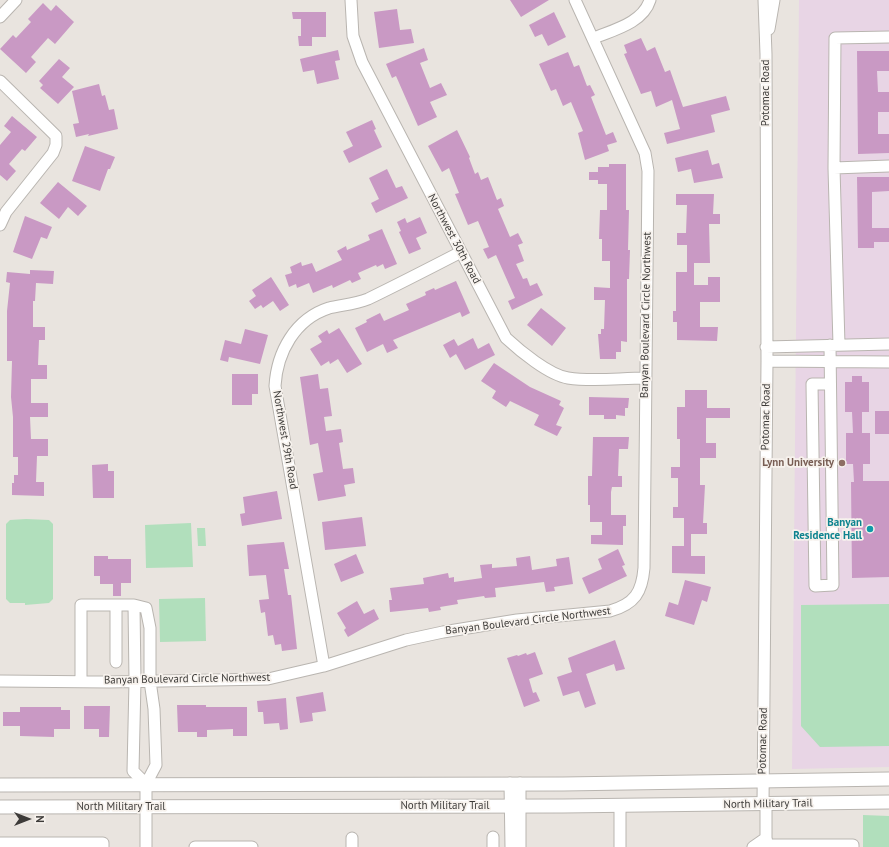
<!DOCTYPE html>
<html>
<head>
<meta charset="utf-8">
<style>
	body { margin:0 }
	#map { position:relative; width:889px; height:847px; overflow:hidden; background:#e9e4df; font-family:"PT Sans",sans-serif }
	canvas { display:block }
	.north { position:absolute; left:8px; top:799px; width:40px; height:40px; -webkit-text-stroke:3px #f7f2ed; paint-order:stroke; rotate:90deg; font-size:11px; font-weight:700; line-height:16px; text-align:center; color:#3d3b39 }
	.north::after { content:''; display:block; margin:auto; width:14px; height:18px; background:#3d3b39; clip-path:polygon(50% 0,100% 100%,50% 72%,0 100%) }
</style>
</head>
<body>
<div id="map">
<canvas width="889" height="847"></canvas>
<div class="north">N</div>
</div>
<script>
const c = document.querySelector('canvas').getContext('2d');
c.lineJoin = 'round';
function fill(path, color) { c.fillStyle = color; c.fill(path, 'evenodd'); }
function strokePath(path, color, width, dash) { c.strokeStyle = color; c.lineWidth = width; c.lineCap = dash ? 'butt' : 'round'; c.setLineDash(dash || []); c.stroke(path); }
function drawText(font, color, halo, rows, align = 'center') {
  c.font = font + ' "PT Sans",sans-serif'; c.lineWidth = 3.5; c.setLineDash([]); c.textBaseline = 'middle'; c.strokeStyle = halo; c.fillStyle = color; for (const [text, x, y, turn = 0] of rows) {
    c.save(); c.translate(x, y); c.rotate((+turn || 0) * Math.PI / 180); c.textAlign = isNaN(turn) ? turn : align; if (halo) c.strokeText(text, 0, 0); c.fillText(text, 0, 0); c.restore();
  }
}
fill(new Path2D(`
	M799,0H889V767L792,769Z`), '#e8d5e5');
fill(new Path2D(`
	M26,519L49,520L53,524V599L49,603L25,605V603H10L6,599V524L10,520Z
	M191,523L193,567L146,568L145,525Z
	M197,528H205L206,546H198Z
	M205,598L206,641L160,642L159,599Z
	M889,604V746L820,747L801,726V605Z
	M863,815L889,816V847H863Z`), '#b1dfbc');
fill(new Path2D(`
	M510,0H549L521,17Z
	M43,3L51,11L56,5L74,22L55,44L48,38L31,57L36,62L26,73L0,49L13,35L16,38L31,22L28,19Z
	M397,9L400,30L411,29L414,43L379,48L374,12Z
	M292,12H326V37H312V46H299L298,36H301V19H293Z
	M554,12L566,37L548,46L542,34L535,37L529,25Z
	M641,38L647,51L655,47L665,72L670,70L683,107L726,96L730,110L711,115L715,132L667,144L664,133L680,129L672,100L656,107L651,91L641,94L624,54L627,53L624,45Z
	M424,48L428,60L420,63L430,88L441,83L447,95L430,102L437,117L418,126L396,76L392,78L386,64Z
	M338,50L340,60L335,61L339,79L317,84L314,70L303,72L300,59Z
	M857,51H889V71H877L878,92H889V112H878V134H889V153L858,154Z
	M568,52L574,67L579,65L587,86L590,85L595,95L591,97L606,135L613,132L617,142L607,145L609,151L585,160L578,133L583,131L571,102L563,106L556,89L551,91L539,64Z
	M59,59L70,68L62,77L74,87L58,104L40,88L43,85L39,81Z
	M99,84L102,96L105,95L109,110L114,109L118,129L88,136L89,134L76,137L73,124L79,123L72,91Z
	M12,116L37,137L25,151L22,149L9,164L16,171L7,181L0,175V145L11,132L4,126Z
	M372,120L376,129L374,130L382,147L349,163L343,151L353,146L346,132Z
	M457,130L470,157L469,158L475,174L478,172L481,180L488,177L497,200L501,198L504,206L498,209L510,237L518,233L523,243L518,245L524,261L516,264L523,279L527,278L530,286L537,283L543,295L512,310L508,301L515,298L496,255L488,259L483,249L489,247L478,221L468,225L455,194L459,193L449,168L442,172L428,146Z
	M85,146L115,157L110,169H108L100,191L72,181Z
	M708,150L712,165L719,163L723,178L694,183L691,169L678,172L675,158Z
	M609,164H626V210H629L628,250H630L629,279H627V342L621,341V352H616V359H600L598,334H601V329H604L605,300H594V287L610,288V261H602V239H599L600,210H607V184H598V180H589V172H598V167H609Z
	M387,169L396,188L402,186L408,198L376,213L371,203L379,199L369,178Z
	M857,177H889V191L872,192V228H889V242H874V248H858Z
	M58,182L87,206L78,216L68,207L59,219L40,203Z
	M676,194H714L713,214H720V224H709L710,263H694V285H708V277H720V302H700V327H718L717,341L677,340V322H673V311H676V272H687V245H677V233H686L687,205H676Z
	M25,216L52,227L47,239L41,237L32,259L13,252Z
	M420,217L427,233L416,238L421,249L409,254L399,232L401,231L397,222L405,218L407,223Z
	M382,229L397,264L385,269L383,264L377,267L376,265L358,273L361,279L352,283L350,280L333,288L332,285L313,293L309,283L297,288L296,284L289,287L285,275L292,273L290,267L301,262L302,266L312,263L316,272L342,260L337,251L346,246L347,250L370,240L368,235Z
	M30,270L54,271L53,284L36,283L35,301H33V327H45V340H39L38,365H47V379H31V403H48V417H30L31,439H48V456H37L36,482H44V496L12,495V483H14V475H18V457H13V417L11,397L12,361H7V311L10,283L6,282L7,272L30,274Z
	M271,277L289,305L280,311L273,301L263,308L261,305L255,309L249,301L256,296L252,290Z
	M456,281L470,313L462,317L460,312L393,340L398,348L387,353L383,344L367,352L355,328L367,322L366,320L380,313L384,321L409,310L406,304L426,295L425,292L434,288L435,290Z
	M541,308L566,328L552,346L527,325Z
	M339,328L362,364L347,373L338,359L330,364L329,361L321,366L310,349L322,342L318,336L327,330L329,334Z
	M245,329L268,335L260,364L229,357L228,362L220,360L225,340L241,344Z
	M473,338L478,349L489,343L495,355L465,370L456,354L450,358L443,345L454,339L458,346Z
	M494,363L530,387L561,401L559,405L564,408L556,425L562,427L557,436L534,425L539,415L510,401L506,407L492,398L496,391L481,381Z
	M232,374H258V394H252V405H232Z
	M318,374L320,389L328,388L332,416L324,417L326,431L341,429L343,442L339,443L343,469L353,468L355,483L344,485L346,496L318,501L313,474L323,472L318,443L310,445L300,377Z
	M852,376H862V382H869V412H862V433H870V464H863V481H889V577L852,578L851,482H854L853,464H846V433H853L852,412H845V382H852Z
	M685,390H707V408H730V418H706V443H716V458H700V485H705L703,523H707V534H691V556H705V574L672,573V546H684V518H673V507H678V478H671V467H680V439H677V407H685Z
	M589,397L629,398L628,408H625V416L616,415V419H604V415H589Z
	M875,411H889V434H875Z
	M593,437H629L628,449H619L618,476H622V487H612L611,492V515H626V526H623V545L591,544V535H602V522H590V505H588V476H592Z
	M108,464V471H114V498H93L92,465Z
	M277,491L282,519L242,526L240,514L245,513L243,497Z
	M362,517L366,546L325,550L322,522Z
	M284,542L289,569H284L288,595H291L297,649L282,651L281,644L275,645L273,635L268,636L265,612L261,613L259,600L269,599L266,575L249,576L247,545Z
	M618,549L625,565L622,566L627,576L589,594L582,578L602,569L598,559Z
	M356,554L364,573L341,582L334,564Z
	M94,556H108V559H131V583H121V596H113V584H100V576H94Z
	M530,556L532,570L557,566L556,559L569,557L573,584L554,587L555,591L546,592L544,582L495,588L496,597L485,598L484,596L457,600L458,604L440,607L441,610L429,612L428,608L390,612L389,600H392L390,588L424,584L423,578L448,573L449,578L454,577V582L482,578L480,565L492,564V568L517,566L516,558Z
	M685,580L711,587L707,602L702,600L694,625L665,616L669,602L678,605Z
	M357,601L364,614L374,609L379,619L348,637L344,630L346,628L337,613Z
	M615,640L625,669L616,671L614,664L586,674L596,704L585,708L579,691L563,696L557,677L572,672L568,658Z
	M535,652L543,674L529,679L533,693L536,692L540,701L524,707L507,658L517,655L518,656L526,653L527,655Z
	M323,692L326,711L312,713L313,721L300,723L296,697Z
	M286,698L288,729L280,730L279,723L264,724L263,712H258L257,701Z
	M177,705H206V707H247V736H233V729L207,730V737H197V732H178Z
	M84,706H110L109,737H99V729H84Z
	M20,707H61V710H70V729H54V737L20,736V726H3V712H20Z`), '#c999c4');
const minor = new Path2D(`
	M351,0L353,36L362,62L506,338C520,351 549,375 568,378C593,382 620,378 645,378
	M0,17L16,0
	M769,29L774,0
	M594,38C613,30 643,23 650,0
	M0,81L56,136V145L53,153L6,212L0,225
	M834,168L889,166
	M830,345L833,585L815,586L812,384H830
	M839,345L834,168L835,38L889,37
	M766,347L889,344
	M767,361L889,362
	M116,605H134L146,608L150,628V681L154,709L156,765L146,784V847
	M134,605L135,681L133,771L146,784
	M324,666L275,386C277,352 295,319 329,308C342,305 356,304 368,299C399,284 430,268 461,252
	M0,681L109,682L268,679L324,666L406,640L443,632L517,620L610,611C635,604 642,592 644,568L648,171L645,153L575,0
	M81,681V605H116V662
	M510,783L511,847
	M763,804L767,361L766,54L764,0
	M766,804V838L768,847
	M620,806V847
	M493,837V847
	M352,838V847
	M0,843H13V847
	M13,843H103V847
	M767,845H853V847
	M195,847H252
	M520,847V783
	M753,847L766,838`);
const major = new Path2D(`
	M0,785L563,784L889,779
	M0,807L563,806L889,802`);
strokePath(minor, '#b9b5b0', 13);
strokePath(major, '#b9b5b0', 15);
strokePath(minor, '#fff', 11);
strokePath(major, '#fff', 13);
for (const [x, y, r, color] of [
	[842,463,4,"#8d6e63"],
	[870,529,4,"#0f9aa8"]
]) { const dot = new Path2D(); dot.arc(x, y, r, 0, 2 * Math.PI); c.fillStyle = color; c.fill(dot); strokePath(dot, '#f7f2ed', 1.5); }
drawText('11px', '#3d3b39', '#f7f2ed', [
	["Potomac Road",766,93,-90],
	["Northwest 30th Road",454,239,62],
	["Banyan Boulevard Circle Northwest",646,315,-89],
	["Potomac Road",766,417,-89],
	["Northwest 29th Road",285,440,80],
	["Banyan Boulevard Circle Northwest",528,621,-7],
	["Banyan Boulevard Circle Northwest",187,679,-1],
	["Potomac Road",763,741,-89],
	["North Military Trail",768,804,-1],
	["North Military Trail",445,806],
	["North Military Trail",121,807]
]);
drawText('bold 11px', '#785e54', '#f7f2ed', [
	["Lynn University",834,463]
], 'right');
drawText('bold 11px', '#0d838f', '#f7f2ed', [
	["Banyan",862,523],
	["Residence Hall",862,536]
], 'right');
</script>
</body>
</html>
